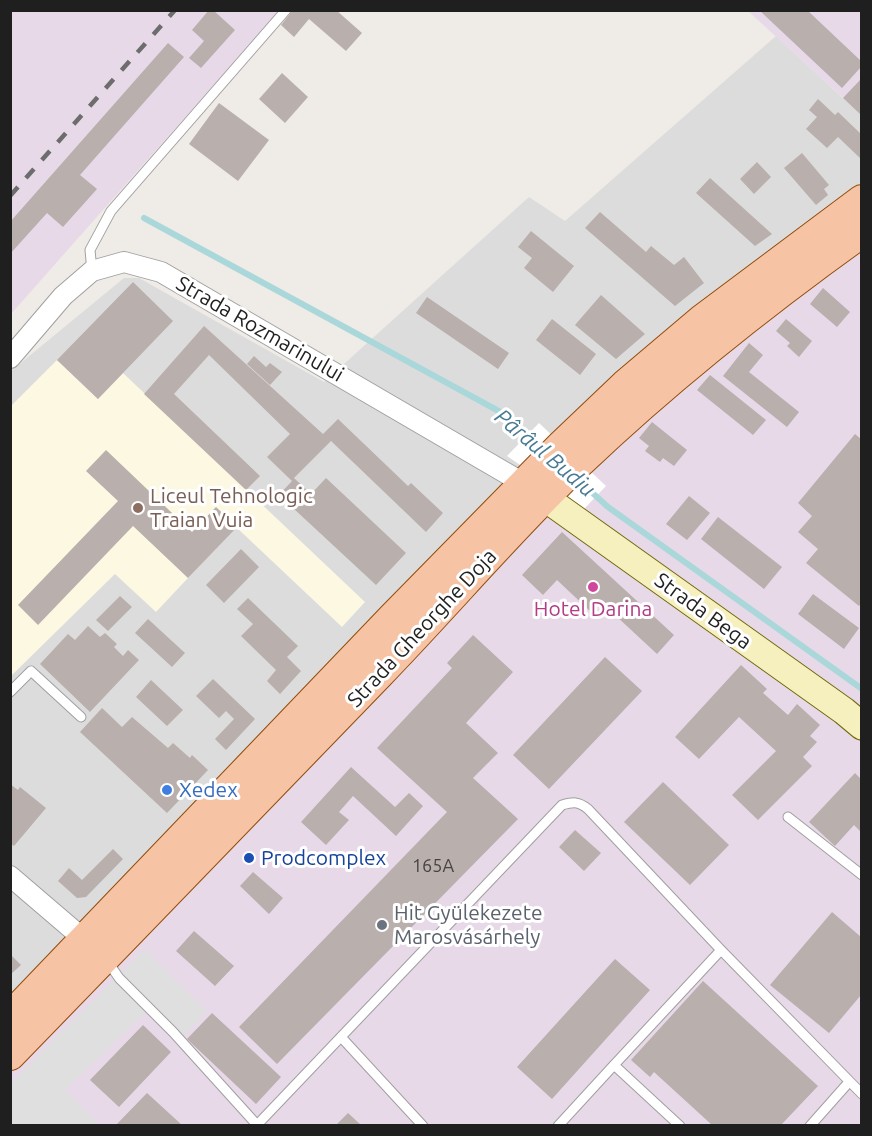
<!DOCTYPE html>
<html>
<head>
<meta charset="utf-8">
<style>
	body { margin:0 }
	#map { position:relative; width:872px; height:1136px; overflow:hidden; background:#efebe6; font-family:Ubuntu,sans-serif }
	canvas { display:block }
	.frame { position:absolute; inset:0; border:12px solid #1f1f1f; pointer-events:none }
</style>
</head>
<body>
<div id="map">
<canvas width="872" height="1136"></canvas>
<div class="frame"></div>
</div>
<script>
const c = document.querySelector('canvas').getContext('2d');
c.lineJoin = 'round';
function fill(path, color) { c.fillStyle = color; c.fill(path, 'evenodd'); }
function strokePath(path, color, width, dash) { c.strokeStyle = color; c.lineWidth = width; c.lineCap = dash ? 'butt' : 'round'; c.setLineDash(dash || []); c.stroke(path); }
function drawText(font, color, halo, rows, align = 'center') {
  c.font = font + ' Ubuntu,sans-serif'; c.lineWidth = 6; c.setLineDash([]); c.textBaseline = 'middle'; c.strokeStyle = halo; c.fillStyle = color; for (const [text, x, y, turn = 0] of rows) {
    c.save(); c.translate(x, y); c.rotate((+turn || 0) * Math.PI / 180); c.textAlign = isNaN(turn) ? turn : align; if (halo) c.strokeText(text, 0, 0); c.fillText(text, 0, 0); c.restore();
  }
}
fill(new Path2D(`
	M776,36L861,115V250L11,1068V371L124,278H139L324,382L529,197L565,221Z`), '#dddcdd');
fill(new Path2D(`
	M11,11H279L11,314Z
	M748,11H861V115L843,98Z
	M861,250V1125H11L10,1068L558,501L668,400L746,335Z`), '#e8d9e8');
fill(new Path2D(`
	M57,360L98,399L123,373L365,602L342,627L236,527L156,612L115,574L11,676V406Z`), '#fdf8e2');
fill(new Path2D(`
	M144,949L207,1011L182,1038L150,1008L65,1090L97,1122L94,1125L11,1126V1083Z`), '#dfdfdf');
fill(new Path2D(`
	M539,423L606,486L584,509L507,456Z`), '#fff');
strokePath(new Path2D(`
	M144,218L506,415L545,450
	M575,477L608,507L862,689`), '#aad8da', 6);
fill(new Path2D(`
	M209,10H213L235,30L201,68L189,58L204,41L192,30Z
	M293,10H336L362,33L346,51L309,19L294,37L281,25Z
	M759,10H807L861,61V67L842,88Z
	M168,43L184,57L80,175L97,189L63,227L47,213L10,254V222Z
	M282,73L308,97L285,123L259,99Z
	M861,79V115L843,98Z
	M818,99L835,115L838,112L861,134V159L838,137L827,148L806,129L817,117L809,110Z
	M219,103L269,140L238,181L189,144Z
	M802,153L829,185L824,189L828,195L816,205L784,168Z
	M757,162L771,177L754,194L740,179Z
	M710,178L772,234L755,246L696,193Z
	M600,212L646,252L651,246L674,265L684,257L704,283L675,306L585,228Z
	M531,231L574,266L553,292L524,268L532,258L518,247Z
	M133,282L173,321L98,399L57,360Z
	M823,288L850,312L837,327L810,304Z
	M601,295L645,334L616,359L575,325Z
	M427,297L509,353L498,369L416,313Z
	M552,319L596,354L580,375L536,340Z
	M786,319L812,341L799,357L787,346L790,343L776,331Z
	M204,326L323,434L338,419L408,486L411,483L443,513L426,532L331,441L294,478L311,494L326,478L406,553L376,585L279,495L292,481L267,457L290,434L209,355L174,394L260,476L246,490L144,394Z
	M749,343L763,355L749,372L799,412L787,427L723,376Z
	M254,356L266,367L270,363L282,372L270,385L247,364Z
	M710,375L766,420L753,435L697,390Z
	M652,422L687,450L674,466L663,458L660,462L645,451L649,446L639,438Z
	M855,434L861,439V603L859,606L806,563L818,549L798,532L812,516L798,503Z
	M106,450L192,532L216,507L237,527L188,578L133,526L38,625L18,605L118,501L86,471Z
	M689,496L710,513L687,540L666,524Z
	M718,517L782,567L764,589L701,539Z
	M562,532L674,635L657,654L601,602L591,612L557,580L543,595L522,575Z
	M241,549L259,567L224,603L206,585Z
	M813,594L859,628L844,649L798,614Z
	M120,596L132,607L108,631L96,620Z
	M248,598L298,646L287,657L301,671L280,694L267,681L276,670L241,636L253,624L237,609Z
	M148,619L185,653L172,667L135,633Z
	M88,626L100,637L105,633L117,644L114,647L123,656L128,650L139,660L90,712L40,664L68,634L75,640Z
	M473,635L513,672L466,723L498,753L473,778L518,819L277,1064L239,1027L447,812L377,748L452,668L447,663Z
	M605,657L642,691L549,789L513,755Z
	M741,665L767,689L763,693L788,715L797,704L820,725L810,736L817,742L803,757L812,766L758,820L732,795L776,751L739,717L699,759L675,737Z
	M213,679L255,719L226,750L215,739L234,719L226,711L219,718L196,696Z
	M151,680L183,710L167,726L136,697Z
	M102,708L122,727L132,717L168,748L173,743L190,758L192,755L208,770L167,813L80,732Z
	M351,767L395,807L409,793L423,806L396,836L353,796L339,812L349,820L326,845L301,822Z
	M855,773L861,779V832L854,825L835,846L809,822Z
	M663,782L729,845L690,885L624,822Z
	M10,784L18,790L20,787L46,808L14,846L10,843Z
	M575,830L601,853L584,871L559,847Z
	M113,849L123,859L86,897L77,898L58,881L69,868L82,880Z
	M253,872L283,898L269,914L240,886Z
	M832,912L861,937V995L829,1033L770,985Z
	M194,931L234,966L215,986L176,951Z
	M10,954L21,965L10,975Z
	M615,959L650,990L552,1099L517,1067Z
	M703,981L818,1086L781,1125H712L654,1072L650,1077L631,1060Z
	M212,1013L281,1077L256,1104L187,1039Z
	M143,1025L171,1052L119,1107L90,1080Z
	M147,1093L182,1125H116Z
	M348,1113L361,1125H336Z`), '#b9afac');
const service = new Path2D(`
	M92,271L90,250L111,211L286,10
	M10,692L31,671L81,717
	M788,817L862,875
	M108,962L119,978L173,1032L258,1126
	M341,1037L423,1126
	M257,1125L562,805C573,802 578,801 588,809L721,950L862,1094
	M558,1126L614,1065
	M680,1126L614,1065L721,950
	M810,1126L849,1082`);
const minor = new Path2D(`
	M10,358L63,296L92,271L124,262L161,272L523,483
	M10,876L93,947`);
const secondary = new Path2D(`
	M527,485L844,711L862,726`);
const primary = new Path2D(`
	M10,1017L393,617L562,445L625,385L703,319L862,200
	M10,1055C133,928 257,801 379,674C447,604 510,529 580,462C668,378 763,303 862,232`);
strokePath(service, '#a0a0a0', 11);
strokePath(minor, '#a0a0a0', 22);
strokePath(secondary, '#716a0c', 29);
strokePath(primary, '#924c09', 32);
strokePath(service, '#fff', 9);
strokePath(minor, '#fff', 20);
strokePath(secondary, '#f6efbe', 27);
strokePath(primary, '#f6c4a5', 30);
strokePath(new Path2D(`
	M10,196L175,10`), '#6d6d6d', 4.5, [12, 12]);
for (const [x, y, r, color] of [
	[138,508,6,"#8d6e63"],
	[593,587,6,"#d1479c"],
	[167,790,6,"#3f7fe0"],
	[249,858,6,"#1a4fb4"],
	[382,925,6,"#6b7280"]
]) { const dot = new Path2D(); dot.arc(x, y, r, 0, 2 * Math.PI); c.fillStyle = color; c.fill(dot); strokePath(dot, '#fff', 2); }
drawText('18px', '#464342', null, [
	["165A",433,866]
]);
drawText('21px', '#1f1f1f', '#fff', [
	["Strada Rozmarinului",260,329,30],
	["Strada Bega",703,611,36],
	["Strada Gheorghe Doja",422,628,-47]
]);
drawText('21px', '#785e54', '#fff', [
	["Liceul Tehnologic",150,496],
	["Traian Vuia",150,520]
], 'left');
drawText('21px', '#b23c85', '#fff', [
	["Hotel Darina",593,609]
]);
drawText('21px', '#366cbe', '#fff', [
	["Xedex",179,790]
], 'left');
drawText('21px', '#164399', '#fff', [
	["Prodcomplex",261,858]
], 'left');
drawText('21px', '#5b616d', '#fff', [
	["Hit Gyülekezete",394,913],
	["Marosvásárhely",394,937]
], 'left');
drawText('italic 22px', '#477a93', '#fff', [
	["Pârâul Budiu",545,453,40]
]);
</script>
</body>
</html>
